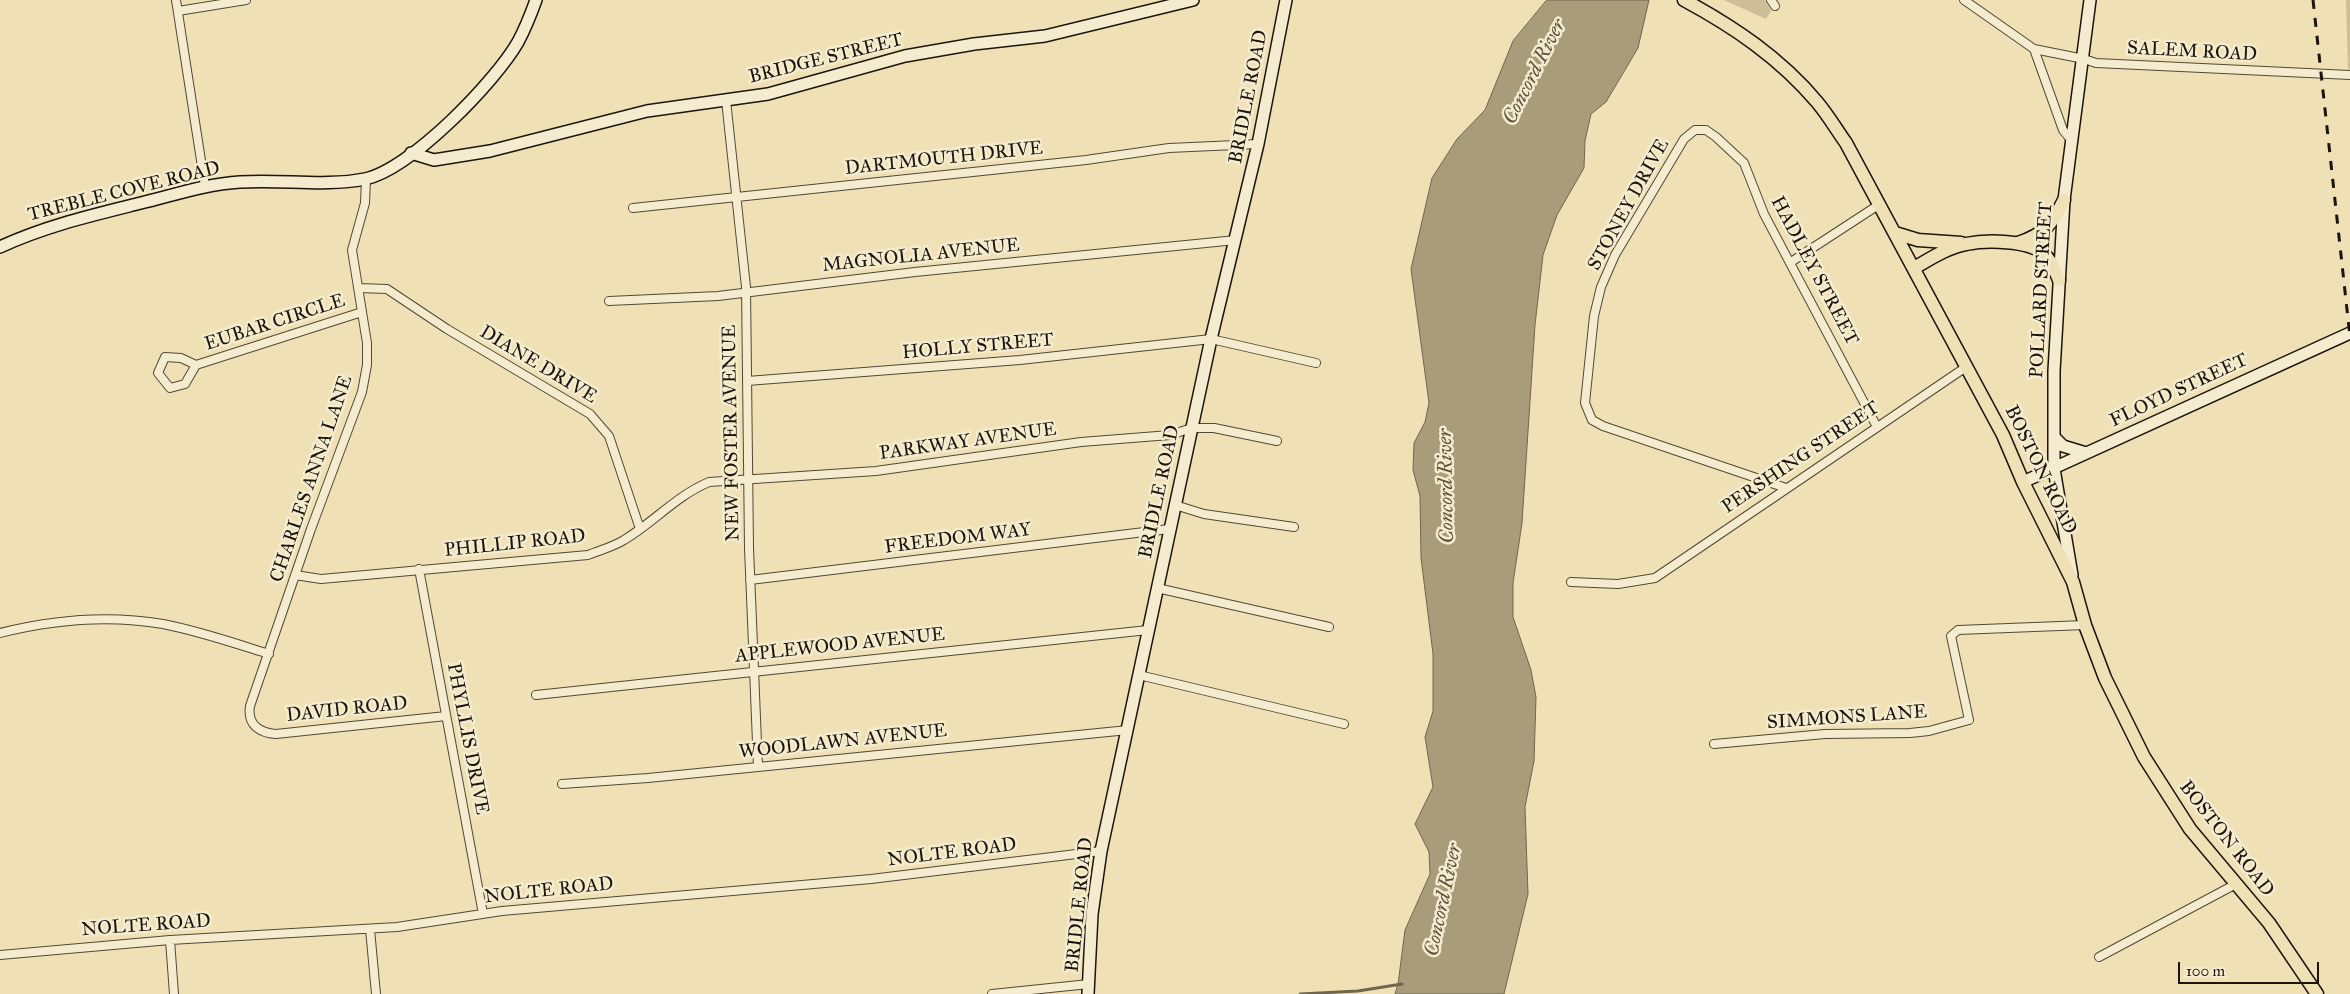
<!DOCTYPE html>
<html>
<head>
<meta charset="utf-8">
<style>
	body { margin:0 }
	#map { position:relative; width:2350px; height:994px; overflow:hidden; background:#efe1b5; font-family:"IM FELL Great Primer",serif }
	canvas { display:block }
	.scale { position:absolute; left:2178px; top:962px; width:141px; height:22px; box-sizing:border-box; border:2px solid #1d150b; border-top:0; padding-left:6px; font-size:15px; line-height:18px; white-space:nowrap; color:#1d150b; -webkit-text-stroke:4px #f5eccf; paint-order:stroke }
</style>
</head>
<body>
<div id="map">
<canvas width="2350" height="994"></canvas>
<div class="scale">100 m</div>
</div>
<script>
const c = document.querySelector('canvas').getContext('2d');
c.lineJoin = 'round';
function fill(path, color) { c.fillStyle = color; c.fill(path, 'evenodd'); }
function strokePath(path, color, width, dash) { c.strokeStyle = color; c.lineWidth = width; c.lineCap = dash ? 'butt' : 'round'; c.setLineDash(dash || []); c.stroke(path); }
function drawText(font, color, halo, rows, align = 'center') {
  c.font = font + ' "IM FELL Great Primer",serif'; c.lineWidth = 5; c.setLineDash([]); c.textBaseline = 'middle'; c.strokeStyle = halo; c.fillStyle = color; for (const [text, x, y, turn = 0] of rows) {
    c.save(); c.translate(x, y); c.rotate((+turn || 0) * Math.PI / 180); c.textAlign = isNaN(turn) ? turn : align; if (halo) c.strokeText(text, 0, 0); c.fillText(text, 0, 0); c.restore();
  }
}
fill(new Path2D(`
	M1724,0H1765L1771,11L1766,19Z
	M2346,0H2350V69H2348Z`), '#cbbe98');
const water = new Path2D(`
	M1547,0H1649L1638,48L1606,102L1591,114L1585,141L1584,168L1557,215L1543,255L1535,325L1522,523L1513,583V617L1531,670L1536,697L1534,761L1525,807L1528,894L1504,994H1395L1398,984L1405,930L1430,874L1429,852L1415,824L1433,787L1425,737L1433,711V654L1421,558L1420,496L1413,470L1414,443L1425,422L1429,403L1411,269L1432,178L1457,139L1485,110L1513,41Z`);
fill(water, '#a89c7b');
strokePath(water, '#70664e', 1);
strokePath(new Path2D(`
	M1300,994L1358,991L1402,984`), '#70664e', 3);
const street = new Path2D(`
	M176,0L205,186
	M1771,0L1775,6
	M1964,0L2034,49L2084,59L2096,63L2350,75
	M178,11L246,0
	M2034,49L2063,130L2071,140
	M726,100L746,287L749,548L758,767
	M366,179L365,203L352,250L367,343V365L362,392L311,529L250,706C247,725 260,733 276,734L446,716
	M633,208L1086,160L1169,148L1258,144
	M1791,262L1880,204
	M359,288L387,289L447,329L590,414L609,436L640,529
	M609,301L718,296L915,272L1236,240
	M165,357L181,358L196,365L185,384L170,388L158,373Z
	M196,365L362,312
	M747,381L1020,360L1211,339L1316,363
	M1786,488L1603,426L1592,420L1585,403L1594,316L1601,287L1615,255L1684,139L1695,130H1706L1716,137L1744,163L1764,214L1877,427
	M1175,505L1204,514L1294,527
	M419,569L483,914
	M295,575L321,579L588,555C600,550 613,547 624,540C654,522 676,496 709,482L876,471L1081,442L1170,435L1192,428H1214L1277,441
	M750,580L1169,529
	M1571,582L1618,584L1655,578L1966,367
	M1157,588L1329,627
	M0,633C52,620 110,615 163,624C199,631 234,643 269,654
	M1139,675L1344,724
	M536,695L1148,630
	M1714,744L1825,734L1910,733L1929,731L1969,720L1951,636L1958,630L2085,625
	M562,784L648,778L1128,730
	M370,929L376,994
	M170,940L174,994
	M0,955L170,940L397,927L502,911L871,879L1101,851
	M2099,957L2236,884
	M992,994L1089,984`);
const secondary = new Path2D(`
	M411,153L434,160L490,151L647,111L768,94L905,56L974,44L1045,36L1193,0
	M0,247C45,226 93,215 141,203C174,195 206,184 240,182C281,179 325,187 365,179C411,169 495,82 518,42C525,29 531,14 536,0
	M2054,437L2063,446L2086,453
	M2023,482L2350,333
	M2072,575L2054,469V371L2064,200L2090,0
	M1088,994L1092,914L1101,851L1211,339L1258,144L1286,0`);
const primary = new Path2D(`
	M1684,0C1734,27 1780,58 1817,102C1828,115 1836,129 1846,143L2003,435L2023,482L2073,582L2085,625L2105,678L2144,757L2190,829L2269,923L2317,994
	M1895,233L1918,240L1961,243
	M2018,243C2045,234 2052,224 2064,200
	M1914,268C1930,259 1948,247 1966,244C1986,240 2029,240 2044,254C2052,261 2055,271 2059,280`);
strokePath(street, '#524836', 10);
strokePath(secondary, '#1d150b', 14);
strokePath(primary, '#1d150b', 15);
strokePath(street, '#f5eccf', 8);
strokePath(secondary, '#f5eccf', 11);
strokePath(primary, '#efe1b5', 12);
strokePath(new Path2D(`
	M2313,0L2350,337`), '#1d150b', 3, [9, 9]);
drawText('19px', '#1d150b', '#f5eccf', [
	["SALEM ROAD",2192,52,3],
	["BRIDGE STREET",826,59,-14],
	["BRIDLE ROAD",1249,97,-79],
	["DARTMOUTH DRIVE",944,159,-6],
	["TREBLE COVE ROAD",124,192,-14],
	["STONEY DRIVE",1629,205,-61],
	["MAGNOLIA AVENUE",921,256,-6],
	["HADLEY STREET",1814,271,62],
	["POLLARD STREET",2042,290,-87],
	["EUBAR CIRCLE",275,323,-18],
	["HOLLY STREET",978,347,-5],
	["DIANE DRIVE",538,365,31],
	["FLOYD STREET",2179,391,-25],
	["NEW FOSTER AVENUE",732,433,-91],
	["PARKWAY AVENUE",968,442,-8],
	["PERSHING STREET",1801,458,-34],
	["BOSTON ROAD",2040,470,64],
	["CHARLES ANNA LANE",312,479,-71],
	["BRIDLE ROAD",1160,492,-78],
	["FREEDOM WAY",958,539,-7],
	["PHILLIP ROAD",515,544,-6],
	["APPLEWOOD AVENUE",840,646,-6],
	["DAVID ROAD",347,710,-6],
	["SIMMONS LANE",1847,718,-4],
	["PHYLLIS DRIVE",467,739,79],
	["WOODLAWN AVENUE",843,742,-6],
	["BOSTON ROAD",2226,839,52],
	["NOLTE ROAD",952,853,-7],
	["NOLTE ROAD",549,891,-6],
	["BRIDLE ROAD",1080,905,-84],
	["NOLTE ROAD",146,926,-4]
]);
drawText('italic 20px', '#5c523d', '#f5eccf', [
	["Concord River",1535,72,-63],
	["Concord River",1447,486,-91],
	["Concord River",1444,900,-78]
]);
</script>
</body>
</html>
